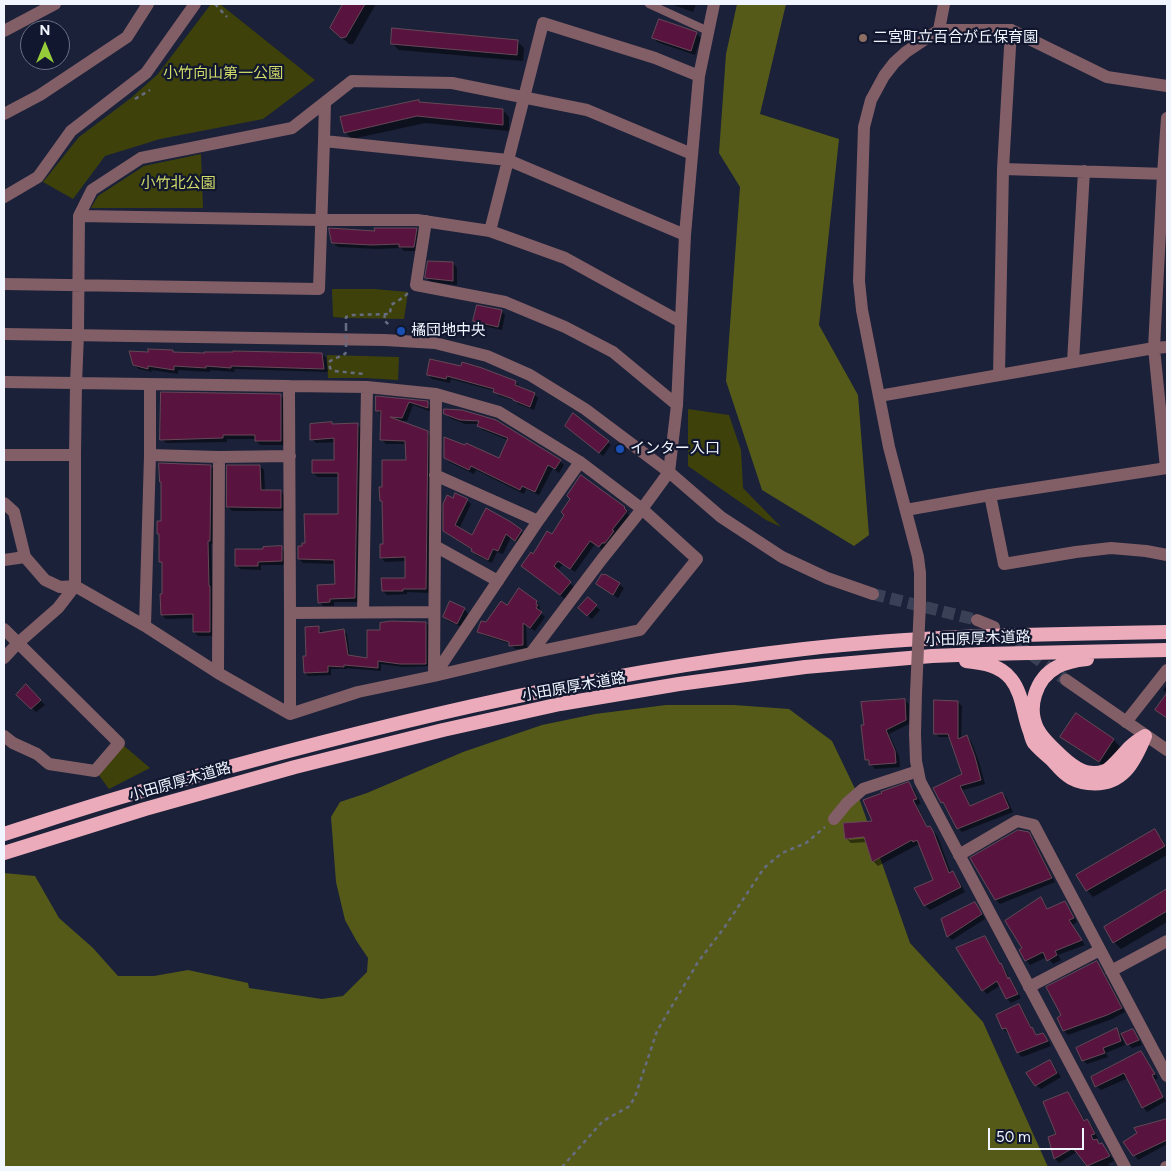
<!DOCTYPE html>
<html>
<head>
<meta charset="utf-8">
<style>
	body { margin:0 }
	#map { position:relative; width:1171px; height:1171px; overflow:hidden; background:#1a2138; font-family:Figtree,sans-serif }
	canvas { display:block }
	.frame { position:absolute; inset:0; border:5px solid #f1f5ff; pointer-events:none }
	.north { position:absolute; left:20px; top:20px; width:50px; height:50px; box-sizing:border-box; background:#11172e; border:1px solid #6b7082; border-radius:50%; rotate:0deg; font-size:14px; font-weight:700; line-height:20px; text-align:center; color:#f1f5ff }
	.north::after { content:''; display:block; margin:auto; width:18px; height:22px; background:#96cc39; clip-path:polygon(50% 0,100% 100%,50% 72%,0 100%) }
	.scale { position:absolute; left:988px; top:1128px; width:96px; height:22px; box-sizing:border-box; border:2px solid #f1f5ff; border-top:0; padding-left:6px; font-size:15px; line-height:18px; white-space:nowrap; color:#f1f5ff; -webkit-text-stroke:4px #11172e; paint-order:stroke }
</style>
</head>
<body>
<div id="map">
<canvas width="1171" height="1171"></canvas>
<div class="frame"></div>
<div class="north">N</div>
<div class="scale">50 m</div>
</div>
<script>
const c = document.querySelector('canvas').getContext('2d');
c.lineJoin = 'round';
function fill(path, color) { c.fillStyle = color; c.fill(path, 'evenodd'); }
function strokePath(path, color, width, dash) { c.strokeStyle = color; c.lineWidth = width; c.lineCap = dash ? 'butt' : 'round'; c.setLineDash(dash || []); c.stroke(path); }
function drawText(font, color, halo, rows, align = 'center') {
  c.font = font + ' Figtree,"Noto Sans JP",sans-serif'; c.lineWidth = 4.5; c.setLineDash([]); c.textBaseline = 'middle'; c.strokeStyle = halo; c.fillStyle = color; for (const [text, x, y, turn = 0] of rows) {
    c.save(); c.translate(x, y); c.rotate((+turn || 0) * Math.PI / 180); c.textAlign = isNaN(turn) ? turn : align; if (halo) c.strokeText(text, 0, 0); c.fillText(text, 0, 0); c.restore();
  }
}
fill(new Path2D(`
	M211,4H220L315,80L263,119L160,139L105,156L73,199L43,182L79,137L131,98L158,74Z
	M201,154L203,208H91L98,196L144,166Z
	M332,289H374L408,292L404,319L345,318L333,317Z
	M327,355L399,357L398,380L365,378H328Z
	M688,409L729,415L741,450L743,488L781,527L766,520L688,466Z
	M123,745L150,768L109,789L98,774Z`), '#3e420a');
fill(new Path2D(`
	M737,4H786L760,114L839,139L819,325L858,395L869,535L854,546L762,490L726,381L740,187L719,153L726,54Z
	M666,705H734L789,709L832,741L858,795L910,943L983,1022L1048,1167H4V873L35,876L59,918L93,948L118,976H154L188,970L248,983L249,988L322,999L343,996L367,972L368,958L356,940L345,920L336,882L331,817L340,802L367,793L463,752L542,725L595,714Z`), '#555a18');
fill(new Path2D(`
	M344,4H376L353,44H349L331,28Z
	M671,4H696L693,12Z
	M696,33L701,38L695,55L657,42L653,38Z
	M517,41L524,48L523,61L399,50L392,43Z
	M418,101L421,104L503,110L509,117V131L425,123L352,139L345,132Z
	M416,229L420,234L418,251H404L401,248L377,249L338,247L333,243Z
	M453,263L457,268V285L431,282L427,278Z
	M501,311L505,315L502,330L479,325L474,321Z
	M172,351L175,353L206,354H322L326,358L328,372L234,369L235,372L210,370V372L178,370V374L151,370L152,372L139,369L134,365L150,353Z
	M462,367L515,382L520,387L519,388L534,394L538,398L534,410L518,404L516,401L499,396L495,391L451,379L450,383L432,379L428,375Z
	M280,395L285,400V445H260L256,440V439H227V442L166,443L162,439Z
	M378,397L427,403L432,407V412L413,405L407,421H398L427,432L431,437L430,593L407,592V594L387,595L383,591L406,579V561L385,562L381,557L385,545L383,503L381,501L383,488L407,462L406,444H386L382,440V415L377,411Z
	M461,411L560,461L564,465L559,473L553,468L539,495L526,489L524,494L476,470L474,474L449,462L445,458L499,460L508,440L483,430L479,426V424H465L450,418L445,414Z
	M333,425H358L362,429L359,602H334V606H323L319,602L336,585L335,564L303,563L299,559L303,547L306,544L339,515V477H318L313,473L336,461V442L316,443L312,439Z
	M570,429L608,442L611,445L603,456Z
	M210,466L215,470L214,544H211L214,636H198L194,632V618L166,619L162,615L163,564L160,561L162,522Z
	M260,466L264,470L265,491H281L285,496V511H232L228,507Z
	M581,477L625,508L629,512L627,513L631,516L603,550L595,544L575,572L563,564L557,571L574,587L565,599L527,570L533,556L553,536L565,515Z
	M454,500H467L471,504L459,529L472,537L521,531L525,536L519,544L511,537L503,554L497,552L492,563L476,555L472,551L473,550L449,535L444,531Z
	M281,548L285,552V565H261V570L240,569L236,565L264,551Z
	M597,584H619L624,588L618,598L602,588Z
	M588,599L600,610L592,619L583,612Z
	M537,602L540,606L539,608L541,610L540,612L545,617L535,631L526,625L527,649H515L511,644L483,635L479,631L508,607Z
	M464,609L468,614L462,627L448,621L444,617Z
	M426,623L429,626V666L404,667L381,664V671L347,668V669H331V675L308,676L305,673L308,657L318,628L322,631V634L344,631L347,634L350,657L368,659L382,632Z
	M1167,685V693L1163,690Z
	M26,686L45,705L36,712L18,695Z
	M905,700L909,704V724L889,734L899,756L900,767L875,769L866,759Z
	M958,702L962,706L961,738L967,737L971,741L979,762L985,784L963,790L971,806L1002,793L1006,797L1013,812L962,832L958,828L946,807L942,802L964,774L950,737H939L935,733Z
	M1076,715L1114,740L1120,747L1107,768L1069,743L1062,736Z
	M909,784L914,789L921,804L917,805L928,828L930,827L938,837L951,873L953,872L957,877L965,892L930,910L925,905L935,880L920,846H919L917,845L878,866L873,861L867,842L851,843L846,838L874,822ZM870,835V838L849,840V837Z
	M1154,831L1161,837L1167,847V855L1093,897L1087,890Z
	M1028,833L1033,838L1055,882L1000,904L996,900Z
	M1167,890V922L1121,949L1114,942L1105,927Z
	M1041,898L1045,903L1048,910L1065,903L1069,907L1077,922L1072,925L1085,945L1058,955L1061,960L1053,964L1047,957L1030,965L1026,960L1024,948Z
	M975,904L979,908L985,919L952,940L948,936Z
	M984,938L989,942L1001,965L1005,969L1010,980L1013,983L1021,998L1011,1003L1007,999L1001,985L987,994L983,990Z
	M1097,962L1101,967L1125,1012L1112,1019L1068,1035L1064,1031L1058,1018L1062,1016Z
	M1018,1006L1023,1010L1032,1028L1038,1036L1043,1034L1047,1038L1051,1046L1022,1057L1018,1053L1009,1032L1008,1033L1003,1029Z
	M1117,1030L1121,1034L1125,1045L1106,1053L1108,1057L1087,1064L1083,1060Z
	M1133,1030L1137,1035L1142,1045L1132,1048L1128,1044Z
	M1141,1052L1145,1057L1158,1078L1155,1080L1166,1101L1147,1112L1143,1107L1128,1078L1101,1090L1096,1086Z
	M1050,1061L1054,1066L1061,1077L1041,1089L1036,1085Z
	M1068,1094L1072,1098L1085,1121H1087L1092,1125L1098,1139L1096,1140L1106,1149L1114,1161L1108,1164L1111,1167H1089L1077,1152L1059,1163L1055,1159L1049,1138L1058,1134Z
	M1167,1123V1144L1138,1160L1125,1142L1139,1134L1138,1132Z`), '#0007');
const building = new Path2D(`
	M343,4H365L346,37L341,38L330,28Z
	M659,19L697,32L691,51L652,38Z
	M392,28L518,40L517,55L391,44Z
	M419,100V102L503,109V125L417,116L344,133L340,117Z
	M329,228L375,231L374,228H417L414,247H399V244L372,245L332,243Z
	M428,261L453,262V281L425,278Z
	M477,305L502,310L498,327L473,321Z
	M148,349L173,350V352L205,353L204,352H233V351L322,353L324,369L231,366V368L206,366V368L174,366V370L148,366V369L133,365L129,351L148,352Z
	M430,359L461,366L462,362L482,368L516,381L515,385L535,393L530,407L513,400V399L493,392L494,389L447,376L446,379L427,375Z
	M161,392L281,394V441H255V435H223V438L160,440Z
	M376,396L428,401V408L409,402L402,418L390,417L428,431L426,589H403V591H382L381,578H405V557L380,558V544H383L382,501H380L379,487H382V460H406L405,441L380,440L381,411H376Z
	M444,409L462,410L496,420L561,460L555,469L548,465L535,492L522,486L520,490L471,466L469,470L444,458V437L465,445L466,443L499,458L508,438L477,426L479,421L460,420L444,414Z
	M573,413L609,441L599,453L565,426Z
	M332,422V424L358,423L355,598L330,599V602L318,603L317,585L335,584L334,560L298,559V546H302V543H305L304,514H338V473H312V460H334V438L310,440V424Z
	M159,463L211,465L210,541H208L209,586H210V632H193V614L161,615L160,594H162V562H159V534H157V521H161V482H160Z
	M227,465H260L261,490H281V508L227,507Z
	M581,475L625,507L624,508L627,511L612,530L614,531L605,543H602L599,547L590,541L570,569L558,561L554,566L571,582L560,595L521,566L531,552L533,554L547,531L552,534L564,515L561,512L570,499L567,496Z
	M455,493L468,499L455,525L472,535L486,508L511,522L522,530L515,541L506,534L498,551L493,549L488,560L471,551L472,549L443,531V504L447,495L453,498Z
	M282,546V561L258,562V566H235V549H263V547Z
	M602,574L604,575L605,574L620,583L613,595L596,584Z
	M519,588L537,601L536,604L538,605L536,608L542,612L530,628L523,623V645L509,646V642L477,632L481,621L486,622L501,601L507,605Z
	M588,597L597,605L587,616L578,608Z
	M450,601L465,608L457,624L443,617Z
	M391,621L426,622V664H400L378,661V668L344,665V667L328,666V672L304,673L303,656H306L305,627L319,626V633L344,629L348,655L367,658V630H380V623Z
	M26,684L41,700L31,709L16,695Z
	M1167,693V718L1155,710Z
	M905,699L906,720L886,730L895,751L896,763L869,765V760H865L861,725H864L861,702Z
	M934,700L958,701V739L967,735L975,757L981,780L960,786L970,806L1002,792L1009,808L957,829L943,802L941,803L933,788L962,774L948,734H934Z
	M1076,713L1114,739L1099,762L1060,737Z
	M909,782L917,799L913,800L927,827L930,826L933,831L949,873L953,871L961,887L924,906L914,888L933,880L917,840L913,842L912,840L872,862L864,837L845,839L843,823L872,821L863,800L882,793L881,792Z
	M1155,829L1165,846L1086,891L1076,875Z
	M1018,830L1029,832L1052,878L995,900L970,858Z
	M1167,889V911L1113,943L1104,927Z
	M1041,897L1047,909L1065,901L1074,918L1069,920L1082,940L1055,951L1057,955L1047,961L1043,952L1025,961L1019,950L1022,948L1005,921Z
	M975,902L982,914L947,937L941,919Z
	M985,936L1000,964L1001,963L1008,979L1009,977L1018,994L1006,999L997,981L982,991L956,948Z
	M1097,961L1122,1008L1107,1015L1063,1031L1057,1018L1061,1015L1046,987Z
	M1019,1004L1031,1028L1032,1027L1036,1035L1043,1033L1048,1041L1017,1053L1006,1028L1002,1029L996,1015Z
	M1117,1028L1121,1041L1103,1048L1105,1053L1082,1061L1076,1048Z
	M1133,1029L1139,1040L1127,1045L1121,1034Z
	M1141,1051L1155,1074L1152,1075L1163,1097L1142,1108L1124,1073L1095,1087L1091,1077Z
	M1050,1060L1057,1073L1035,1086L1026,1073Z
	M1068,1092L1084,1121L1087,1119L1090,1124L1095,1134L1091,1135L1093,1140L1097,1139L1099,1144L1102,1143L1110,1156L1087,1166L1073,1148L1054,1159L1048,1137L1056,1134L1043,1102Z
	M1167,1119V1140L1133,1156L1123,1142L1137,1133L1134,1128Z`);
fill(building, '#58143e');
strokePath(building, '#664857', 1);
strokePath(new Path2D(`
	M873,594L977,620
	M1002,633L1066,680`), '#3a4156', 12, [12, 6]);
strokePath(new Path2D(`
	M215,4L227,17
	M135,99L150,90
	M385,314L384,320L391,327
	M346,327V317L353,315L390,314L391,305L404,297L408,293
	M346,352L345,354L332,360L329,362L330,368L334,371L364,374
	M562,1167L603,1121L630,1106L636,1094L657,1031L698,962L724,928L764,868L782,853L806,843L825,827`), '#676d80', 2.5, [4, 4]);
strokePath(new Path2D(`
	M649,4L708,31`), '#825e67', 8);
strokePath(new Path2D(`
	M4,31L55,4
	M4,114L40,95L127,37L148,4
	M324,141L325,102
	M692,154L587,110L452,83L352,81L292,128L141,158L92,190L79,216L78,334L76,384L75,455V586L145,626L218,673L290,714V613L289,386L367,387L436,394L499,412L580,462L642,509L669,472L677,405L685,235L699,76L714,4
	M1003,169L1167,174
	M4,197L38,177L71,131L146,73L195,4
	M79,216L320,220H417L490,231L565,258L681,322
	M426,221L416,285L505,302L565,327L613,352L677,405
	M490,231L543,23L655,58L699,76
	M4,284L319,289L324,141L508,160L685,235
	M1073,362L1084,171
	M999,375L1003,169L1011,30
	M4,382L289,386
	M150,385V455
	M436,394L434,676L531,653L640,630L697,559L642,509L602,559L531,653
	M879,396L1154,348L1167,347
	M4,455H75
	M1166,468L1154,348L1163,174L1167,118
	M435,475L538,521
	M990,495L1004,564L1076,552L1111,548L1146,551L1167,555
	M4,503L14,512L25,557
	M435,546L498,581
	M4,560L25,557L45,580L60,587L75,586
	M363,612L367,387
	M290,613L434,612
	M145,626L150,455L219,457L290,456
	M4,629L119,743L95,771L49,764L37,754L13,743L4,736
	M4,658L18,643L58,608L75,586
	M218,673L219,457
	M290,714L358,692L434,676L538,521L580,462
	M1126,722L1167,670
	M834,819L847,803L863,789L918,771
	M959,855L1017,821L1034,825L1167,1076
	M1111,971L1167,941
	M1029,987L1100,950
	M1166,1167H1167`), '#825e67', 12);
strokePath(new Path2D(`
	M939,30L944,4
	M4,334L385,340L435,343L487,356L530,375L585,409L669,472L721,517L782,557L827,578L873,594
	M1161,414H1167
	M906,510L990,495L1167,468
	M920,603V573L918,557L889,447L862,310L859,281L864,127L871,100L884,76L894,63L906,52L939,30H1011L1107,77L1167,86
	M977,620L994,627
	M1066,680L1167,750
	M916,693L915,734L916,761L920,781L1125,1167`), '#825e67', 12);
strokePath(new Path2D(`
	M1087,659C1077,660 1066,662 1057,667C1036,678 1026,708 1038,730C1042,738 1049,744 1055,750C1068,763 1085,779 1105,771C1111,769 1124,753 1130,747C1134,743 1140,739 1145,736
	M966,661C983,663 1000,665 1011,679C1023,694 1023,715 1030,732C1031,736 1032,740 1034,743C1039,749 1045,754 1051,759C1056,764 1061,771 1067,775C1073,780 1081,782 1088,783C1122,787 1134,763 1145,736
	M4,834C51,819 98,803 146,790C362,729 581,674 804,649C925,635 1046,634 1167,632
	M4,853L145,809L295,767L443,730L560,704L679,684L805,667L932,656L984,654L1167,650`), '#ecabbb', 14);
strokePath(new Path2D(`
	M346,327V350`), '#676d80', 2.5, [4, 4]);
strokePath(new Path2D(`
	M916,693L920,603`), '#825e67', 12);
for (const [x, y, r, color] of [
	[863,38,5,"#8d6e63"],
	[401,331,5,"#1a4fb4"],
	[620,449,5,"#1a4fb4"]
]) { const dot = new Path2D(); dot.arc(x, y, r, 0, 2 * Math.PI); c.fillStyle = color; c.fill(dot); strokePath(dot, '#11172e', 2); }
drawText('15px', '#f1f5ff', '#11172e', [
	["二宮町立百合が丘保育園",873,38],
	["橘団地中央",411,331],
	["インター入口",630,449]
], 'left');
drawText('15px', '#d1db69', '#11172e', [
	["小竹向山第一公園",223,74],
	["小竹北公園",178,184]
]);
drawText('15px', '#f1f5ff', '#11172e', [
	["小田原厚木道路",978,639,-2],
	["小田原厚木道路",574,687,-10],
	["小田原厚木道路",180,782,-16]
]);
</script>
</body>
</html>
